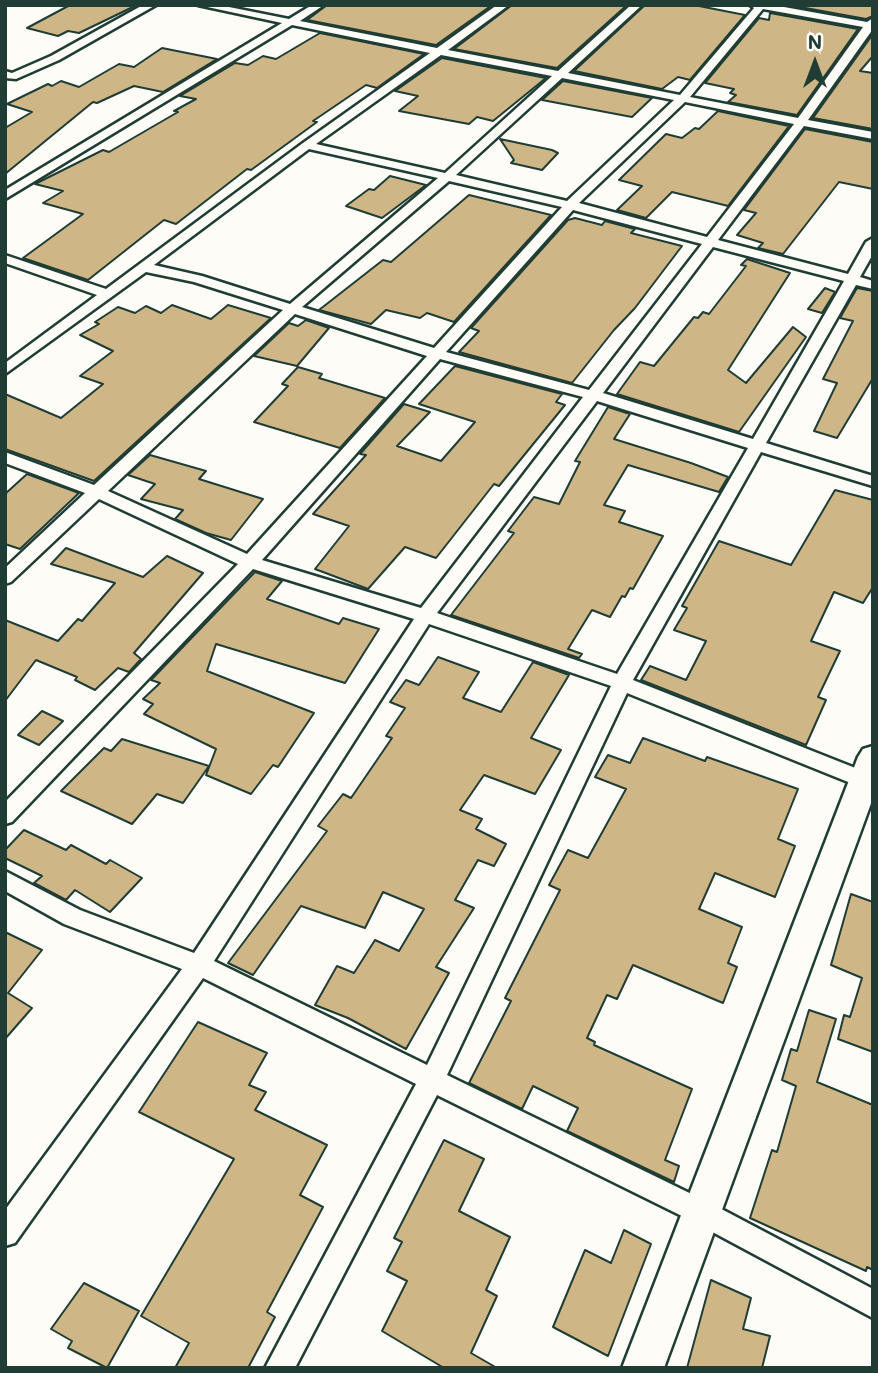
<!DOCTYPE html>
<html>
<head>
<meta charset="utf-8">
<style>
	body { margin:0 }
	#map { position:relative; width:878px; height:1373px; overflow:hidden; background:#fdfcf7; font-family:Mali,sans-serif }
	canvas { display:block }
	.frame { position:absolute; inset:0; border:7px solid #1f3d34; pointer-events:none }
	.north { position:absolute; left:780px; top:28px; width:70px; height:70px; -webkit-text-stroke:5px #fdfcf7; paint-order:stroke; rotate:0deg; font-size:19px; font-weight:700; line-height:28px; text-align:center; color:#1f3d34 }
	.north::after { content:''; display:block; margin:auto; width:24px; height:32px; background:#1f3d34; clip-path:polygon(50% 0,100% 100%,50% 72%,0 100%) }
</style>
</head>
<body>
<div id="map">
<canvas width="878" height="1373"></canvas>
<div class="frame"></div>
<div class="north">N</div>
</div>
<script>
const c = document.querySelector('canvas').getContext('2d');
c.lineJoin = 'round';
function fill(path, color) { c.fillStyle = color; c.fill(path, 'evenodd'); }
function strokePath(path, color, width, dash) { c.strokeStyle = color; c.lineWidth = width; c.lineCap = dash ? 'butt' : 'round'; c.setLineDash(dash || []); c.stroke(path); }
const building = new Path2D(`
	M70,5H137L79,33L68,31L58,36L27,28Z
	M327,5H492L436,45L307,20Z
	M512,5H627L557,68L454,49Z
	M645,5H694L745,15L690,80L678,77L662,89L574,71Z
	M789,5H873V16L866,19Z
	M770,13L858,29L797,115L728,102L736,95L730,93L734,89L705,83L759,18L769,20Z
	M320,33L424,54L377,88L366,85L313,121L317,122L251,170L247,169L176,224L164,220L88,280L23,258L83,214L43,203L63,191L35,184L103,150L109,152L178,112L174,111L196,99L180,96L235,63L248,65L263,56L276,59Z
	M873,34V56L860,71L873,73V129L813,118Z
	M162,48L217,59L163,92L134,86L97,103L93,102L5,174V128L32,112L7,104L48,84L52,86L61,81L79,87L119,64L134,67Z
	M442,58L546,78L493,121L477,117L469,124L399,111L418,96L395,91Z
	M563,81L652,98L632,117L542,100Z
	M718,111L789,126L728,206L672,192L646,218L617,210L642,186L619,180L666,134L682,138L695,128L699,129Z
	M805,129L873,142V189L839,182L783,254L758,248L763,243L737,235L756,213L744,210Z
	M500,139L552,150L558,153L542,170L511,163L514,160Z
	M390,176L426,185L382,218L346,206L369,189L374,190Z
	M469,195L551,215L454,322L427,313L420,318L386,310L371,324L319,310L383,260L391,262Z
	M575,218L602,225L605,221L635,229L631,233L682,246L635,308L614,330L572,383L459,352L479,331L471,328L568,220Z
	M747,259L790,273L728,370L746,383L793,327L806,337L739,432L617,394L640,362L654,366L694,317L698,318L703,312L709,314L746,266L741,265Z
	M825,288L835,292L822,313L808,309Z
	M857,288L873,291V378L837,438L814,431L837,383L823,379L853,321L840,318Z
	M172,305L211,319L228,305L271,318L94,481L5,449V394L61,418L103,384L80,376L113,351L80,335L99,324L95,322L118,307L135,313L146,306L161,313Z
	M306,320L329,328L297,366L254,356L289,323L298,326Z
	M455,366L562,394L556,402L565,405L499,486L494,484L436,558L405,547L368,589L315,569L349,526L313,514L366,455L360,454L404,404L430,412L397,446L441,461L475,422L419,404Z
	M298,367L322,374L319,378L385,398L340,448L254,422L288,386L282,384Z
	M608,407L630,414L614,439L691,463L728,477L719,492L628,465L604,505L625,511L619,522L663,536L633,589L630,588L625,597L622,596L610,617L592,610L568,649L582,654L579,658L451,615L514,533L508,531L534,497L559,504L580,462L575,461Z
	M150,455L206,471L199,479L263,499L231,540L206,533L175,519L183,510L141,499L155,484L128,475Z
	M27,474L79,493L20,549L5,544V494Z
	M835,490L873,500V587L863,603L834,592L811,641L840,651L818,697L826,700L806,745L641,680L650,666L686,680L706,641L674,630L687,608L682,606L719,541L791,565Z
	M66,548L143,577L167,556L203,573L134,653L141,659L129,672L118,668L95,690L75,680L77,677L36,660L5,701V620L58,641L78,619L82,621L115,583L51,564Z
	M255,572L282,581L267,599L339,624L343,618L379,629L345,683L216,644L207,671L314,713L278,767L273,765L251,794L206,775L216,749L144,714L153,704L143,699L160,683L151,680Z
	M438,657L479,672L463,698L501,712L533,662L569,675L531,738L561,750L535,794L484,775L460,810L482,819L476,829L506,844L494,866L478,860L455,900L474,908L436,967L449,973L406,1049L348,1018L315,1005L337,966L354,973L375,940L399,951L424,909L383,892L365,928L301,906L253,975L228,963L327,831L318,826L343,794L351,798L392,738L386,736L405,708L390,702L406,680L419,685Z
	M42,711L63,721L39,745L18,735Z
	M643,738L705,761L707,757L798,789L778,839L795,846L775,897L715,873L699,909L742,927L728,963L737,967L723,1003L633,965L617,999L607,995L587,1038L595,1042L594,1045L692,1089L665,1160L679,1166L674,1182L567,1131L578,1108L533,1086L522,1109L469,1083L511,1001L505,998L560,890L549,885L568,850L588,858L626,789L595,777L608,755L630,763Z
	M122,739L209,766L183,803L157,794L132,824L61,791L104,748L111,751Z
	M24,830L66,850L71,845L106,864L110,860L142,878L110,912L75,890L66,900L34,883L42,876L5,858V850Z
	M851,894L873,902V1052L838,1039L844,1015L850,1017L862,978L831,965Z
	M5,932L42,950L8,993L32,1008L5,1039Z
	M809,1010L836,1019L817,1082L873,1105V1270L867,1267L866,1271L750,1218L772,1150L777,1152L796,1086L782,1080L791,1049L797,1051Z
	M198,1022L267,1053L249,1085L266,1092L255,1110L327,1145L300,1195L323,1207L267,1312L275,1317L248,1368H175L189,1343L141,1316L234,1159L139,1112Z
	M444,1140L484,1159L459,1211L510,1237L486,1290L497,1296L471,1353L497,1368H444L382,1331L407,1281L387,1271L402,1242L394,1238Z
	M624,1230L651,1244L608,1356L553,1327L585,1250L611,1263Z
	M711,1280L751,1298L743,1329L770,1336L762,1368H687Z
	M84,1283L139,1311L107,1368L68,1348L72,1341L51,1329Z`);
fill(building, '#cfb686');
strokePath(building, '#1f3d34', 2);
const street = new Path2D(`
	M143,5H156L59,60L16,79L5,78V71L12,73L51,56Z
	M198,5H219L289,19L312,5H324L300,21L437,48L497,5H509L448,50L558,71L631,5H642L568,73L680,95L754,8L750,5H773L867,22L873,18V29L808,120L873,132V139L804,126L718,240L848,274L866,242L873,238V254L860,277L873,281V289L856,285L766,443L873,476V486L761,452L633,680L873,775V792L627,693L447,1075L710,1203L873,1289V1318L692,1221L437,1095L295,1368H265L416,1084L203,978L15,1243L5,1246V1210L182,969L64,924L5,891V871L80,910L194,953L414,619L253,569L12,822L5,824V802L238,564L99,499L11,582L5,584V568L85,493L5,463V452L94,485L283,310L194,282L146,272L5,374V363L97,295L5,263V255L106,289L303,143L430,53L292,25L5,199V190L282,23ZM763,9L863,27L798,118L690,97ZM441,55L552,76L445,173L316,144ZM562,78L674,100L567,201L456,175ZM685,102L794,124L707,237L579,203ZM309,149L438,178L290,304L202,276L154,265ZM449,181L562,207L434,348L302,307ZM573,210L702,244L589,390L446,352ZM713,247L844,281L753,439L603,393ZM295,314L427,356L247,554L108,491ZM440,359L583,397L421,608L262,560ZM597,401L748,448L617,674L437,613ZM429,624L611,686L427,1065L214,961Z`);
const secondary = new Path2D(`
	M873,746V798L664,1368H622L858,757L863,749Z`);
strokePath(street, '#1f3d34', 5);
strokePath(secondary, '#1f3d34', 5);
fill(street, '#fdfcf7');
fill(secondary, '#fdfcf7');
</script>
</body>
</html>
